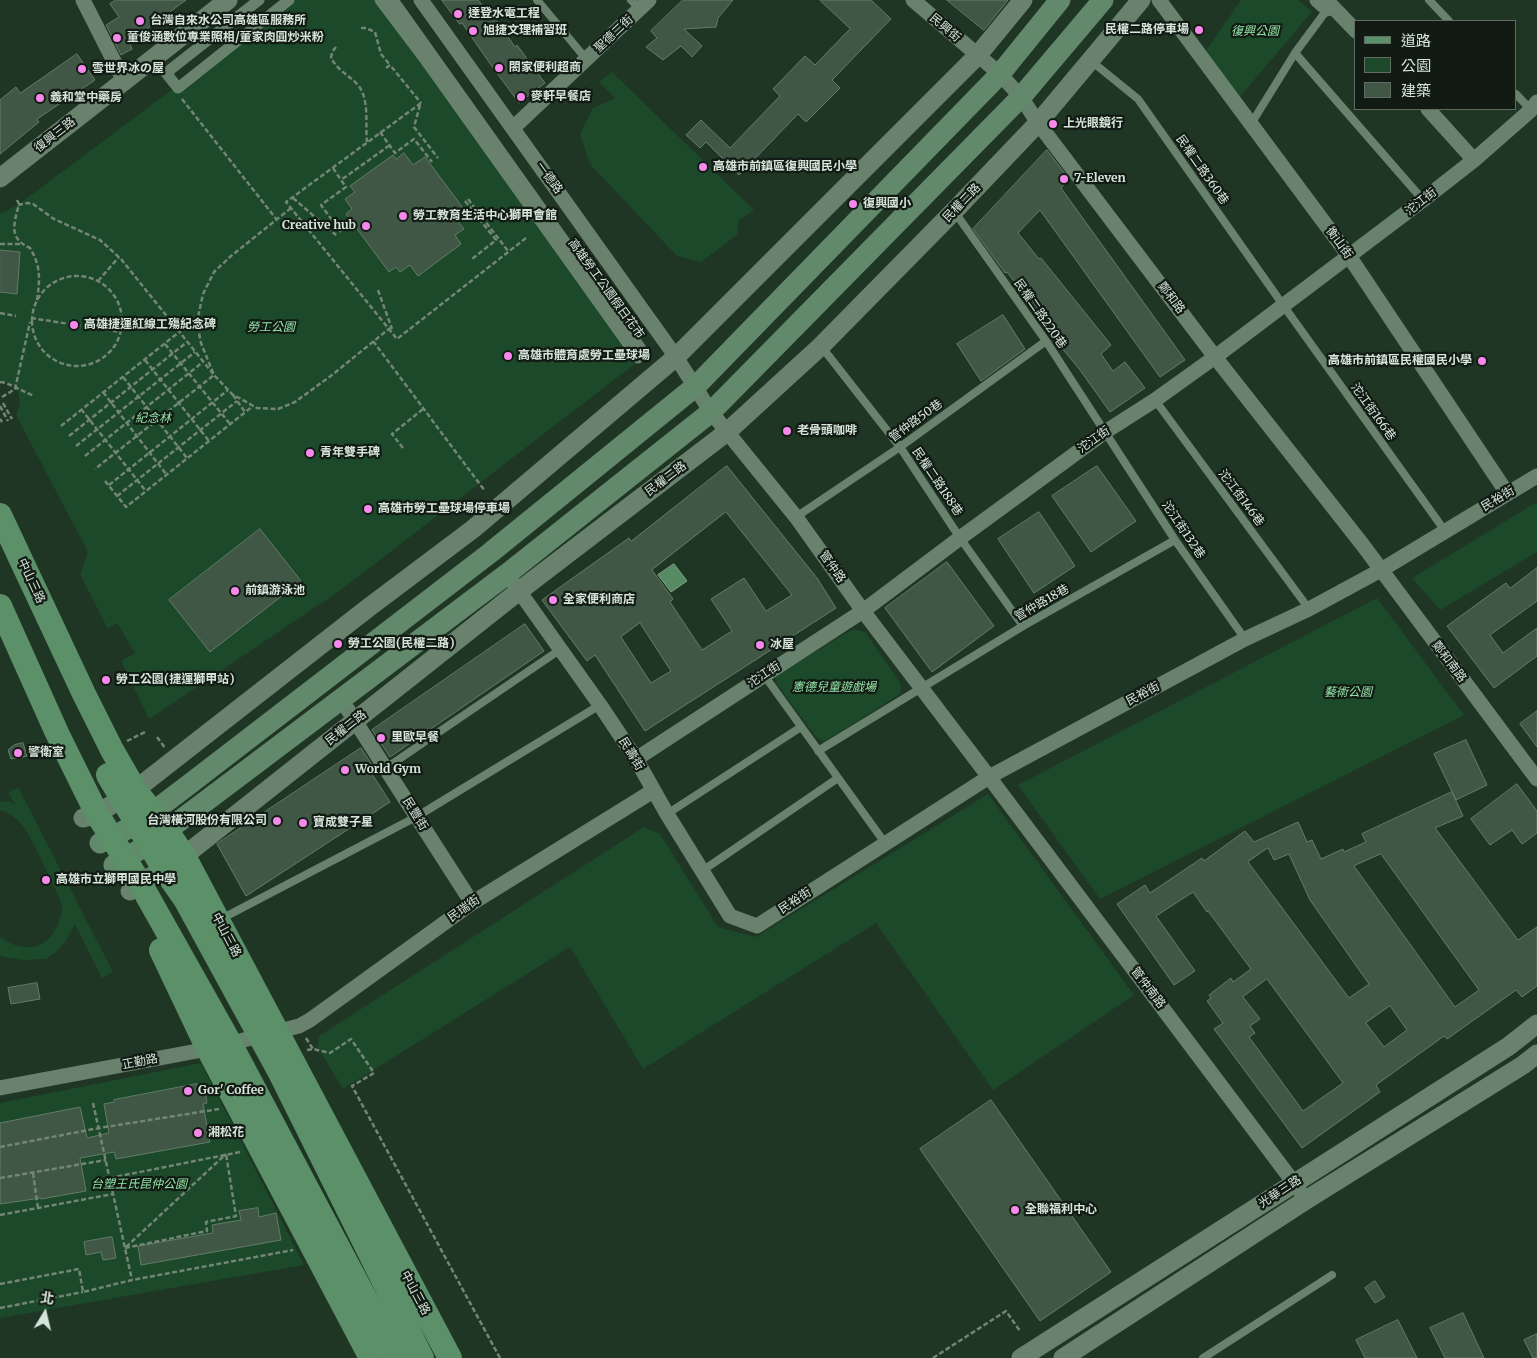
<!DOCTYPE html>
<html>
<head>
<meta charset="utf-8">
<style>
	body { margin:0 }
	#map { position:relative; width:1537px; height:1358px; overflow:hidden; background:#203625; font-family:Merriweather,"Noto Sans TC",serif }
	canvas { display:block }
	.legend { position:absolute; left:1354px; top:20px; width:162px; height:90px; box-sizing:border-box; background:#111b13; border:1px solid #606b62; margin:0; padding:6px 9px; list-style:none; font-size:15px; color:#d6e4d9 }
	.legend li { display:flex; align-items:center; gap:10px; height:25px }
	.legend b { width:25px; border:1px solid #606b62 }
	.north { position:absolute; left:20px; top:1288px; width:50px; height:50px; -webkit-text-stroke:4px #111b13; paint-order:stroke; rotate:9deg; font-size:14px; font-weight:700; line-height:20px; text-align:center; color:#d6e4d9 }
	.north::after { content:''; display:block; margin:auto; width:18px; height:22px; background:#d6e4d9; clip-path:polygon(50% 0,100% 100%,50% 72%,0 100%) }
</style>
</head>
<body>
<div id="map">
<canvas width="1537" height="1358"></canvas>
<ul class="legend">
<li><b style="height:6px;background:#5b9069"></b>道路</li>
<li><b style="height:14px;background:#1b4929"></b>公園</li>
<li><b style="height:14px;background:#405745"></b>建築</li>
</ul>
<div class="north">北</div>
</div>
<script>
const c = document.querySelector('canvas').getContext('2d');
c.lineJoin = 'round';
function fill(path, color) { c.fillStyle = color; c.fill(path, 'evenodd'); }
function strokePath(path, color, width, dash) { c.strokeStyle = color; c.lineWidth = width; c.lineCap = dash ? 'butt' : 'round'; c.setLineDash(dash || []); c.stroke(path); }
function drawText(font, color, halo, rows, align = 'center') {
  c.font = font + ' Merriweather,"Noto Sans TC","Noto Sans JP",serif'; c.lineWidth = 4.5; c.setLineDash([]); c.textBaseline = 'middle'; c.strokeStyle = halo; c.fillStyle = color; for (const [text, x, y, turn = 0] of rows) {
    c.save(); c.translate(x, y); c.rotate((+turn || 0) * Math.PI / 180); c.textAlign = isNaN(turn) ? turn : align; if (halo) c.strokeText(text, 0, 0); c.fillText(text, 0, 0); c.restore();
  }
}
fill(new Path2D(`
	M287,0H383L636,363L338,592L149,719L121,661L135,653L117,623L108,629L80,574L88,552L16,415C24,400 19,382 0,381V214L19,204L174,88Z
	M1241,0H1298L1312,12L1236,101L1203,55Z
	M612,72L754,210L739,220L737,235L701,262L677,256L590,164L580,134L593,108L615,98L599,82Z
	M1537,502V552L1440,610L1412,578Z
	M1377,598L1464,715L1100,899L1018,785Z
	M853,629L865,632L901,684L900,694L824,742L816,737L777,684L775,676Z
	M18,787L113,972L102,978L75,924L65,942L56,952L46,959L22,960L0,956V937C19,951 45,953 56,928C59,922 62,915 62,909C62,905 60,901 59,897C48,875 38,850 25,829C20,821 9,812 0,810V801L10,802L16,805L8,793Z
	M988,794L1134,995L993,1090L876,923L643,1069L570,947L343,1089L317,1046L319,1036L644,827L660,834L718,927L756,937Z
	M201,1063L304,1265L0,1318V1103Z`), '#1b4929');
const water = new Path2D(`
	M674,564L687,581L671,592L658,575Z`);
fill(water, '#578b63');
strokePath(water, '#7da686', 1);
const building = new Path2D(`
	M116,0H186L129,42L132,49L121,55L106,25L119,17L110,4Z
	M442,0H478L488,12L490,11L515,47L517,45L545,83L519,103L491,65L462,23L460,24Z
	M683,0H733L718,18L716,27L684,29L702,46L692,57L681,46L663,60L646,47L657,38L651,31Z
	M820,0H871L891,19L832,80L840,88L806,122L798,114L739,175L706,142L700,148L686,135L701,120L730,148L780,96L773,89L805,56L815,65L850,29Z
	M947,0H1008L984,30Z
	M77,54L95,80L37,119L39,122L0,154V100L16,87L20,93Z
	M1047,150L1069,179L1061,188L1185,360L1160,377L1040,210L1018,233L1039,259L1041,258L1111,345L1101,354L1113,371L1125,362L1145,388L1110,412L1080,370L1047,330L1050,327L1007,272L1005,273L973,229Z
	M404,153L413,165L425,157L466,212L456,219L464,229L455,235L461,244L418,276L410,265L400,272L396,267L389,272L346,214L352,209L345,199L355,192L350,186L393,155L396,159Z
	M0,250L20,252L17,294L0,292Z
	M1003,315L1025,349L981,381L957,344Z
	M727,466L817,578L836,608L645,731L595,655L587,661L542,600L629,538L631,541ZM726,512L792,595L766,611L744,578L711,599L732,631L702,650L670,602L673,599L652,570ZM640,623L671,671L651,683L621,637Z
	M1097,466L1136,521L1091,552L1052,496Z
	M1039,512L1075,566L1034,593L998,539Z
	M260,529L301,581L210,652L169,600Z
	M947,562L994,626L932,672L885,608Z
	M1537,568V601L1490,635L1503,653L1537,628V656L1494,688L1447,626L1506,583L1510,588Z
	M525,624L544,651L390,757L372,730Z
	M1537,711V747L1520,724Z
	M1466,740L1487,785L1456,800L1434,754Z
	M23,743L27,756L11,759L8,750L14,745Z
	M361,748L374,768L370,771L390,802L246,896L217,844Z
	M1517,784L1537,811V833L1522,844L1512,830L1490,845L1471,819Z
	M1452,792L1463,816L1435,828L1518,940L1537,927V986L1522,997L1516,990L1447,1039L1444,1036L1376,1085L1380,1092L1302,1148L1214,1029L1223,1023L1207,1001L1211,998L1209,995L1231,978L1233,982L1251,969L1208,911L1207,912L1193,892L1156,916L1195,971L1174,985L1117,904L1145,885L1150,893L1202,858L1204,861L1245,831L1254,842L1298,822L1307,842L1312,840L1321,859L1343,849L1344,852L1366,842L1362,834ZM1268,848L1274,860L1289,854L1310,900L1369,984L1349,998L1248,862ZM1381,854L1479,990L1455,1007L1354,866ZM1267,979L1343,1083L1303,1111L1249,1037L1255,1033L1250,1026L1260,1019L1243,997ZM1390,1006L1407,1030L1384,1047L1366,1023Z
	M37,983L40,999L11,1004L8,988Z
	M197,1084V1087L204,1086L207,1103L203,1104L210,1142L116,1159L114,1152L80,1158L86,1191L41,1199V1198L0,1204V1123L80,1107L87,1138L109,1133L104,1104L114,1102V1100Z
	M991,1100L1111,1272L1040,1321L920,1149Z
	M258,1208L259,1217L276,1213L281,1240L141,1265L138,1246L213,1233L212,1225L241,1220L239,1211Z
	M112,1237L116,1258L103,1260L101,1252L86,1255L84,1242Z
	M1375,1281L1385,1297L1375,1303L1365,1288Z
	M1463,1313L1484,1358H1445L1430,1328Z
	M1398,1320L1417,1358H1365L1356,1340Z
	M1537,1334V1358H1533L1524,1340Z`);
fill(building, '#405745');
strokePath(building, '#637c68', 1);
strokePath(new Path2D(`
	M361,28H366L375,32L381,54L390,65
	M336,47L332,52L331,58C339,72 348,74 358,85C370,100 365,124 367,142
	M386,68L390,65L421,103
	M182,99L277,220
	M421,103L286,202L397,339L526,238
	M420,105L414,127L438,158
	M380,132L395,153L414,139L432,162
	M333,168L341,180
	M293,198L336,235
	M468,199L508,251
	M17,200L19,204C14,224 8,238 30,248C41,266 40,280 37,300
	M465,201L496,240L472,259
	M18,205L27,203L33,204L54,219L100,240L121,259L214,375L95,469
	M291,208L231,256L214,272L203,294L198,317V328L201,343L214,375L232,394L257,408L278,409L295,402L332,375L390,328
	M341,232L321,205L346,187L341,180L390,145
	M0,244H20
	M32 321a45 45 0 1 1 90 0a45 45 0 1 1-90 0Z
	M98,281L119,257
	M378,290L392,329
	M0,313L16,316
	M31,318L121,332
	M373,341L485,491
	M165,344L230,424
	M145,360L209,441
	M123,377L187,458
	M0,382L6,383L34,396
	M103,392L166,474
	M233,395L245,412
	M2,397L15,389L30,322
	M3,403L12,419
	M0,406L8,421
	M81,409L145,490
	M0,419L2,422
	M61,426L198,317
	M69,436L187,342
	M76,446L195,352
	M403,448L392,434L423,409
	M85,456L203,362
	M105,481L126,507L253,406
	M109,485L228,390
	M117,496L237,401
	M157,737L165,748
	M127,741L147,731
	M306,1038L313,1049
	M307,1050L313,1049L330,1053L351,1039L374,1073L352,1086L500,1358
	M93,1103L132,1280
	M0,1147L99,1128L219,1109
	M33,1173L38,1208
	M0,1178L106,1160
	M110,1178L240,1152
	M0,1215L113,1194
	M126,1247L226,1154
	M125,1248L207,1231L206,1222L236,1216L226,1154
	M0,1284L79,1269L83,1292L132,1280L293,1250
	M0,1308L83,1292
	M933,1358L1006,1311L1020,1331`), '#738577', 2.5, [5, 2.5]);
strokePath(new Path2D(`
	M537,0L587,60
	M631,0L640,9
	M1429,0L1449,21
	M1295,53L1423,200
	M1090,60L1138,99L1283,305L1445,531
	M1516,94L1531,110
	M1251,124L1295,53L1329,7
	M954,211L1046,341L1175,540L1245,639
	M821,346L900,447L960,538L1023,626
	M1155,400L1309,609
	M796,517L900,447L1046,341
	M764,675L885,843
	M818,751L1023,626L1175,540
	M386,768L561,649
	M667,814L801,727
	M702,871L838,778
	M221,919L416,817L600,705
	M1203,1358L1332,1275`), '#69826e', 8);
strokePath(new Path2D(`
	M259,0L166,73L178,88L289,0
	M380,0L426,61L638,358L644,353L393,0`), '#69826e', 11);
strokePath(new Path2D(`
	M83,0L124,81
	M421,0L676,357L711,412L796,517L863,611L989,777L1300,1191
	M913,0L1000,74L1021,97L1038,123L1215,357L1362,544L1537,779
	M1159,0L1349,256L1507,493
	M1317,0L1327,9
	M1331,5L1356,31
	M1428,109L1474,160
	M513,128L649,0
	M507,574L600,705L636,759L667,814L730,916L757,926L989,777L1245,639L1309,609L1381,570L1537,476
	M341,699L472,903
	M636,759L863,611L960,538L1105,432L1155,400L1215,357L1423,200L1474,160L1531,110L1537,102
	M0,1088L208,1049L299,1026L310,1020L472,903L653,791`), '#69826e', 15);
strokePath(new Path2D(`
	M0,178L228,0
	M83,818L97,814L135,790L368,608L473,529L676,357L978,55L1023,0
	M130,891C147,878 166,868 184,856L519,591L727,432L821,346L954,211L1038,123L1141,0
	M1021,1358L1509,1046L1537,1024
	M1063,1358L1306,1200L1523,1065L1537,1054`), '#69826e', 19);
strokePath(new Path2D(`
	M100,843L137,824L191,783L490,553L696,386L1000,74L1060,0
	M114,865L149,844L507,574L711,412L1021,97L1103,0`), '#62896b', 21);
strokePath(new Path2D(`
	M0,515L84,694L112,750L135,790L167,831L184,856L450,1358
	M0,606L57,733L97,814L140,883L230,1043L397,1358
	M108,775L164,869L185,899L279,1071L422,1358
	M161,950L208,1049L371,1358`), '#5b9069', 24);
for (const [x, y, r, color] of [
	[458,14,5,"#f788ec"],
	[140,21,5,"#f788ec"],
	[1199,30,5,"#f788ec"],
	[473,31,5,"#f788ec"],
	[117,38,5,"#f788ec"],
	[499,68,5,"#f788ec"],
	[82,69,5,"#f788ec"],
	[521,97,5,"#f788ec"],
	[40,98,5,"#f788ec"],
	[1053,124,5,"#f788ec"],
	[703,167,5,"#f788ec"],
	[1064,179,5,"#f788ec"],
	[853,204,5,"#f788ec"],
	[403,216,5,"#f788ec"],
	[366,226,5,"#f788ec"],
	[74,325,5,"#f788ec"],
	[508,356,5,"#f788ec"],
	[1482,361,5,"#f788ec"],
	[787,431,5,"#f788ec"],
	[310,453,5,"#f788ec"],
	[368,509,5,"#f788ec"],
	[235,591,5,"#f788ec"],
	[553,600,5,"#f788ec"],
	[338,644,5,"#f788ec"],
	[760,645,5,"#f788ec"],
	[106,680,5,"#f788ec"],
	[381,738,5,"#f788ec"],
	[18,753,5,"#f788ec"],
	[345,770,5,"#f788ec"],
	[277,821,5,"#f788ec"],
	[303,823,5,"#f788ec"],
	[46,880,5,"#f788ec"],
	[188,1091,5,"#f788ec"],
	[198,1133,5,"#f788ec"],
	[1015,1210,5,"#f788ec"]
]) { const dot = new Path2D(); dot.arc(x, y, r, 0, 2 * Math.PI); c.fillStyle = color; c.fill(dot); strokePath(dot, '#111b13', 2); }
drawText('bold 12px', '#d6e4d9', '#111b13', [
	["達登水電工程",468,14],
	["台灣自來水公司高雄區服務所",150,21],
	["民權二路停車場",1189,30,"right"],
	["旭捷文理補習班",483,31],
	["董俊涵數位專業照相/董家肉圓炒米粉",127,38],
	["閤家便利超商",509,68],
	["雪世界冰の屋",92,69],
	["麥軒早餐店",531,97],
	["義和堂中藥房",50,98],
	["上光眼鏡行",1063,124],
	["高雄市前鎮區復興國民小學",713,167],
	["7-Eleven",1074,179],
	["復興國小",863,204],
	["勞工教育生活中心獅甲會館",413,216],
	["Creative hub",356,226,"right"],
	["高雄捷運紅線工殤紀念碑",84,325],
	["高雄市體育處勞工壘球場",518,356],
	["高雄市前鎮區民權國民小學",1472,361,"right"],
	["老骨頭咖啡",797,431],
	["青年雙手碑",320,453],
	["高雄市勞工壘球場停車場",378,509],
	["前鎮游泳池",245,591],
	["全家便利商店",563,600],
	["勞工公園(民權二路)",348,644],
	["冰屋",770,645],
	["勞工公園(捷運獅甲站)",116,680],
	["里歐早餐",391,738],
	["警衛室",28,753],
	["World Gym",355,770],
	["台灣橫河股份有限公司",267,821,"right"],
	["寶成雙子星",313,823],
	["高雄市立獅甲國民中學",56,880],
	["Gor' Coffee",198,1091],
	["湘松花",208,1133],
	["全聯福利中心",1025,1210]
], 'left');
drawText('12px', '#d6e4d9', '#111b13', [
	["民興街",945,28,40],
	["聖德二街",614,34,-43],
	["復興三路",55,135,-38],
	["民權二路360巷",1202,170,55],
	["一德路",549,178,54],
	["沱江街",1421,202,-38],
	["民權二路",962,203,-46],
	["衡山街",1339,243,54],
	["高雄勞工公園假日花市",606,289,54],
	["鄭和路",1171,298,53],
	["民權二路220巷",1040,314,55],
	["沱江街166巷",1373,412,54],
	["管仲路50巷",916,421,-36],
	["沱江街",1094,440,-35],
	["民權二路",666,479,-37],
	["民權二路188巷",937,482,56],
	["沱江街146巷",1241,498,53],
	["民裕街",1498,499,-31],
	["沱江街132巷",1183,530,56],
	["管仲路",832,567,55],
	["中山三路",31,581,65],
	["管仲路18巷",1042,603,-30],
	["鄭和南路",1449,662,53],
	["沱江街",764,675,-33],
	["民裕街",1143,694,-28],
	["民權二路",346,728,-38],
	["民壽街",631,754,58],
	["民豐街",415,814,58],
	["民裕街",795,901,-33],
	["民瑞街",464,909,-35],
	["中山三路",226,935,62],
	["管仲南路",1148,988,53],
	["正勤路",140,1062,-11],
	["光華三路",1280,1192,-33],
	["中山三路",415,1293,62]
]);
drawText('italic 12px', '#94e2a7', '#111b13', [
	["復興公園",1255,32],
	["勞工公園",271,328],
	["紀念林",153,419],
	["憲德兒童遊戲場",834,688],
	["藝術公園",1348,693],
	["台塑王氏昆仲公園",139,1185]
]);
</script>
</body>
</html>
